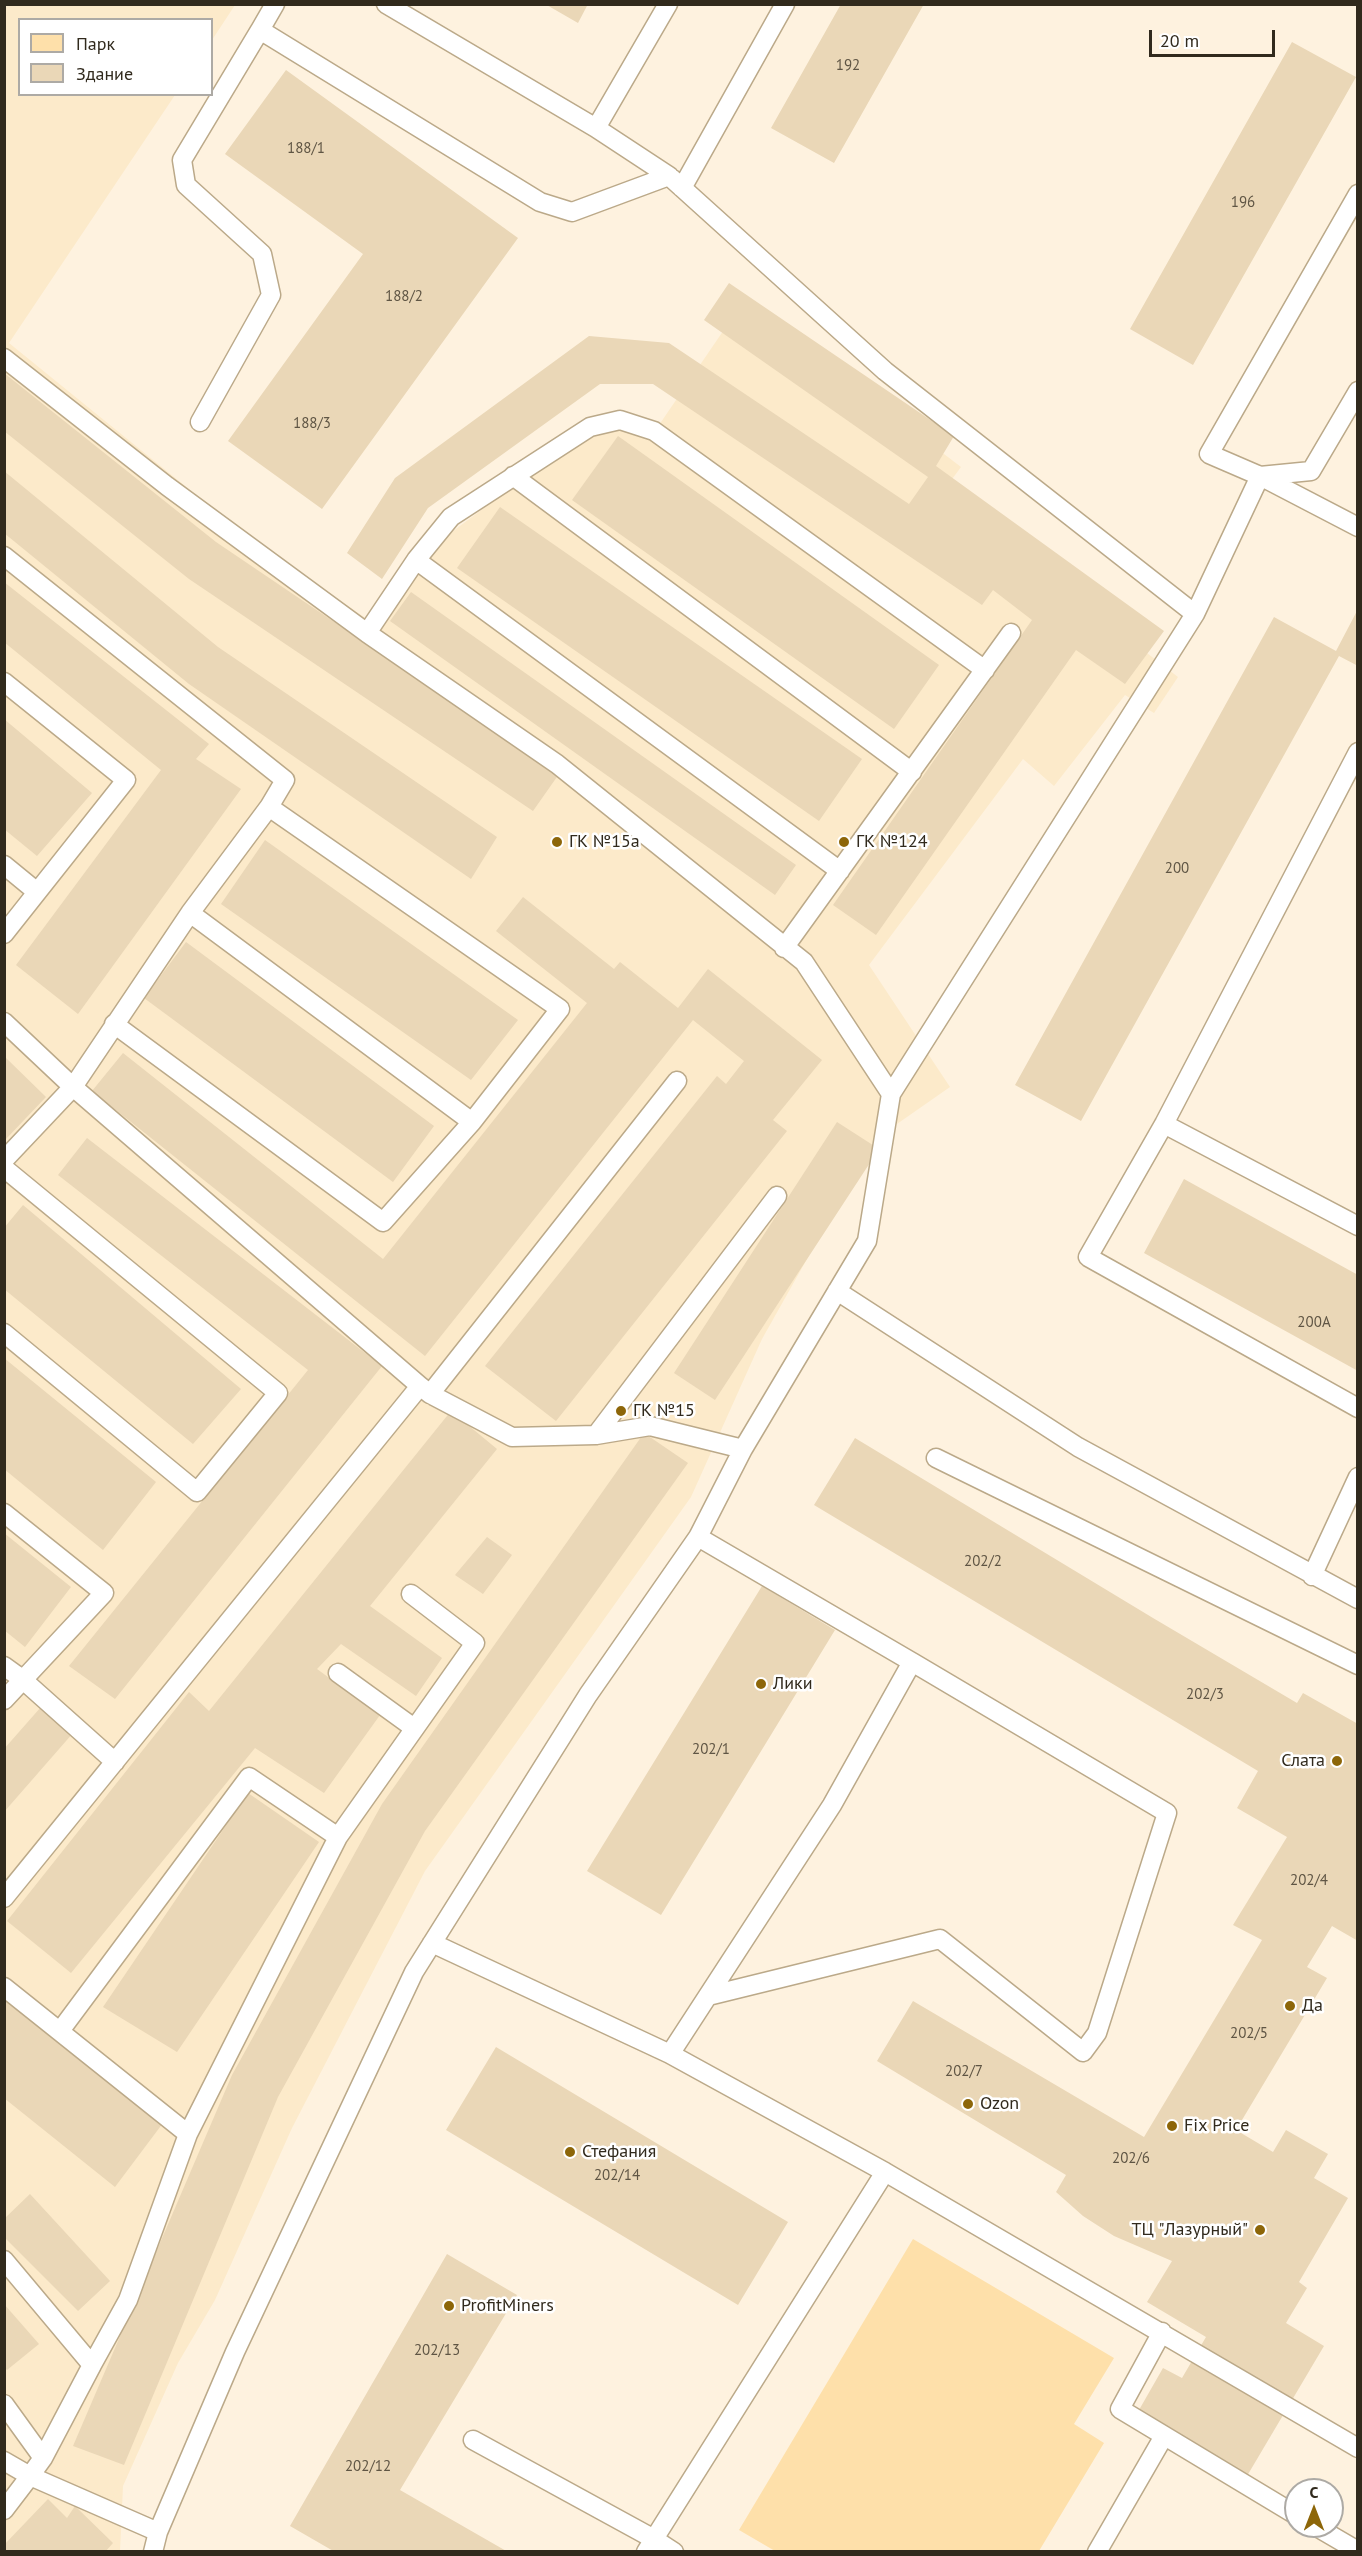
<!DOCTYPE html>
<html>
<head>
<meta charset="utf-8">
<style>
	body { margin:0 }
	#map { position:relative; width:1362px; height:2556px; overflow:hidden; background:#fef2df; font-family:"PT Sans",sans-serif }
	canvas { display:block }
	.frame { position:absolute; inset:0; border:6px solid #312a1d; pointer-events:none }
	.legend { position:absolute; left:18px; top:18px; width:195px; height:78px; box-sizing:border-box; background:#fff; border:2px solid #adaaa5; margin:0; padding:8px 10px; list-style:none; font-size:18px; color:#312a1d }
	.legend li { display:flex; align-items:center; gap:12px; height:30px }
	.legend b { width:30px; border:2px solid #adaaa5 }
	.north { position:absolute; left:1284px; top:2478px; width:60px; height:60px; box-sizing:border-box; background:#fff; border:2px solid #adaaa5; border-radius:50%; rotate:0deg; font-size:16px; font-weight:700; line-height:24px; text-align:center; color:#312a1d }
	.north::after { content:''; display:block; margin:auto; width:21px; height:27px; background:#8d6609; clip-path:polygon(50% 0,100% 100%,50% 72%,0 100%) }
	.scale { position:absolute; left:1149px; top:30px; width:126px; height:27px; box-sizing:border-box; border:3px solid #312a1d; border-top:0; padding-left:8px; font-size:18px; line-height:21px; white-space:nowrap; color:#312a1d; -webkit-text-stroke:4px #fff; paint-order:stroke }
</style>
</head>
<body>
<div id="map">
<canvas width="1362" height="2556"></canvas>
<div class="frame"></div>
<ul class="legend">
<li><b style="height:16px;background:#fee0aa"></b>Парк</li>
<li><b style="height:16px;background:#ead7b7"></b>Здание</li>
</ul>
<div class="north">С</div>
<div class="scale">20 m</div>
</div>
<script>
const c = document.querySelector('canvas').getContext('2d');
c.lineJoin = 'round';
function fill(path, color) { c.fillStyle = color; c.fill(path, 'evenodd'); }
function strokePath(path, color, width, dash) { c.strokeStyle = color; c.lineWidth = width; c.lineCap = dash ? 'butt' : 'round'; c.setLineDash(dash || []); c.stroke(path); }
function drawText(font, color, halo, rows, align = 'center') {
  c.font = font + ' "PT Sans",sans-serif'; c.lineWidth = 5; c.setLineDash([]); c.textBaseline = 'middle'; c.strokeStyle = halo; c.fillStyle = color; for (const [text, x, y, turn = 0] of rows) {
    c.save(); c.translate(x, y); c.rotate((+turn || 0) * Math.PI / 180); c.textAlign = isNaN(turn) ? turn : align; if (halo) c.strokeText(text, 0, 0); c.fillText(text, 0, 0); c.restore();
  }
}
fill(new Path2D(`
	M5,5H235L212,40V20H20V94L175,95L9,343L243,533L374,624L432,547L601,420L659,425L732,318L825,363L961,467L941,494L1178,677L1154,713L1125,695L1054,786L1023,759L869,965L950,1087L874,1140L762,1339L691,1497L425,1871L292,2128L215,2300L178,2363L123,2486L120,2551L5,2552Z`), '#fceaca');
fill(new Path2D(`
	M913,2239L1114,2358L1074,2424L1104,2443L1039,2551H775L739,2530Z`), '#fee0aa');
fill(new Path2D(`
	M545,4H588L578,23Z
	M841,4H924L834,163L771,128Z
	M1292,42L1356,77L1193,365L1130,329Z
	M286,70L518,238L322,509L228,441L363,254L225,154Z
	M729,283L954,436L936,466L1164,631L1125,684L1076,650L876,935L833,905L1032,620L993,590L982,605L653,384H600L428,508L382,579L347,553L395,478L589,336L669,343L909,504L928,477L704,320Z
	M4,373L216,542L559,774L533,811L189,579L4,431Z
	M618,436L939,665L894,729L572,500Z
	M4,471L218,647L497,837L471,879L189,684L4,533Z
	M500,507L862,759L819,821L457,568Z
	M4,582L209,744L196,759L241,789L78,1014L16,965L161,770L4,642Z
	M411,592L796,865L775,895L390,621Z
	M1358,609V666L1339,656L1081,1121L1015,1085L1274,617L1336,651Z
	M4,719L92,793L37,856L4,829Z
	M265,840L518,1020L471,1080L221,904Z
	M523,897L614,969L620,962L678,1008L708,969L822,1060L773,1120L787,1131L556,1421L485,1366L717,1076L726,1084L744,1061L693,1020L425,1356L92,1091L123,1053L383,1259L587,1003L496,931Z
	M186,942L434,1126L393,1182L144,998Z
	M5,1057L46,1097L5,1140Z
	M837,1122L879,1149L715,1400L674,1373Z
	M87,1138L382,1366L115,1699L69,1666L308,1370L58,1175Z
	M1184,1179L1358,1275V1371L1144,1253Z
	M23,1205L241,1389L193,1444L4,1289V1228Z
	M4,1358L156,1482L103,1550L4,1469Z
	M451,1411L497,1449L370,1606L442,1658L416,1696L341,1644L317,1669L380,1715L324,1793L255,1748L71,1973L7,1921L189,1692L209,1711Z
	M644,1433L688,1463L425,1831L278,2097L124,2465L73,2446L232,2075L382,1804Z
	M855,1438L1153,1618L1297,1703L1303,1693L1358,1724V1941L1332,1926L1307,1967L1327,1978L1236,2130L1273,2152L1286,2130L1328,2154L1314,2178L1348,2198L1299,2282L1307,2288L1286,2323L1324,2346L1247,2476L1139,2410L1163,2368L1182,2378L1206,2337L1147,2302L1172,2261L1114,2236L1083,2216L1056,2192L1066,2175L877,2061L913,2001L1144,2137L1262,1940L1233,1925L1287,1837L1237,1808L1258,1771L814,1505Z
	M4,1533L71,1587L25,1647L4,1630Z
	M487,1537L512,1555L483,1594L455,1575Z
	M762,1586L835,1630L661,1915L587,1871Z
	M41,1707L73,1733L4,1812V1749Z
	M248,1793L319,1842L177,2052L103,2007Z
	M4,1996L163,2123L115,2187L4,2098Z
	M496,2047L788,2222L738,2305L446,2130Z
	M30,2194L110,2281L78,2311L4,2237V2219Z
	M447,2254L517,2295L400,2490L508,2552H335L290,2526Z
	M4,2304L39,2344L7,2370L4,2367Z
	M48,2499L67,2518L75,2506L113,2543L105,2552H4V2545Z`), '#ead7b7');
const service = new Path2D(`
	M386,4L596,128L669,176L885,371L1195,614
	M260,30L275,4
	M596,128L668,4
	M682,188L785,4
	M1358,194L1209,454L1260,476L1358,527
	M4,358L167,486L367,633L557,764L804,962L891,1094L867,1241L743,1449L650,1426L596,1435L512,1437L430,1394L420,1386L4,1898
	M200,422L271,295L262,254L186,185L182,160L260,30L540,202L572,212L669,176
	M513,476L912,772
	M4,556L285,780L269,807L560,1009L472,1122L383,1222L114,1024
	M416,560L840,871
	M367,633L416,560L451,517L590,427L620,420L654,431L985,670
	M4,682L126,780L4,934
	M1358,752L1164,1124L1088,1257L1358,1408
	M4,865L37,892
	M190,913L472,1122
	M784,948L1011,633
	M4,1022L73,1087L420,1386
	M891,1094L1195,614L1260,476L1311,471L1358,391
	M1164,1124L1358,1226
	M4,1160L73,1087L190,913L269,807
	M4,1168L278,1393L197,1492L4,1333
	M837,1291L1078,1447L1358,1599
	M430,1394L677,1081
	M596,1435L777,1196
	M936,1458L1358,1665
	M4,1513L104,1593L4,1700
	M1312,1576L1358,1477
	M4,1666L22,1679L115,1762
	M338,1673L414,1728
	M432,1943L670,2054
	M4,1987L188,2134L128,2300L92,2365
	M708,1996L940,1939L1083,2052L1097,2033L1167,1813L912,1662
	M60,2031L249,1777L338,1837
	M188,2134L338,1837L475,1643L411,1594
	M885,2172L1358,2448
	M4,2260L92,2365L43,2458L30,2476L4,2461
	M1162,2332L1120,2409L1296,2515
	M4,2404L43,2458
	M473,2440L654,2539L646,2552
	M4,2510L30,2476L158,2532
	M1315,2526L1358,2551
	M153,2552L158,2532L235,2352L414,1972L588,1695L698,1537L743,1449
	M674,2552L654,2539L885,2172L670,2054L832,1805L912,1662L698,1537
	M1097,2552L1164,2436`);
strokePath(service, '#bba989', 21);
strokePath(service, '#fff', 18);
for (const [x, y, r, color] of [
	[557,842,6,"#8d6609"],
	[844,842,6,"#8d6609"],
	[621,1411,6,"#8d6609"],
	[761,1684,6,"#8d6609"],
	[1337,1761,6,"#8d6609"],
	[1290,2006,6,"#8d6609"],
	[968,2104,6,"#8d6609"],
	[1172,2126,6,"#8d6609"],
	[570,2152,6,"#8d6609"],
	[1260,2230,6,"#8d6609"],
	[449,2306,6,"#8d6609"]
]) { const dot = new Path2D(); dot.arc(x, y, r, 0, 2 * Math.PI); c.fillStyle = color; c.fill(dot); strokePath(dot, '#fff', 2); }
drawText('15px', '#5f5544', null, [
	["192",848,66],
	["188/1",306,149],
	["196",1243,203],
	["188/2",404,297],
	["188/3",312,424],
	["200",1177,869],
	["200А",1314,1323],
	["202/2",983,1562],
	["202/3",1205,1695],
	["202/1",711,1750],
	["202/4",1309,1881],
	["202/5",1249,2034],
	["202/7",964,2072],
	["202/6",1131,2159],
	["202/14",617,2176],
	["202/13",437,2351],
	["202/12",368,2467]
]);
drawText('18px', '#312a1d', '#fff', [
	["ГК №15а",569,842],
	["ГК №124",856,842],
	["ГК №15",633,1411],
	["Лики",773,1684],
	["Слата",1325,1761,"right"],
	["Да",1302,2006],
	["Ozon",980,2104],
	["Fix Price",1184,2126],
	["Стефания",582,2152],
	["ТЦ \"Лазурный\"",1248,2230,"right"],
	["ProfitMiners",461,2306]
], 'left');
</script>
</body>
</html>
